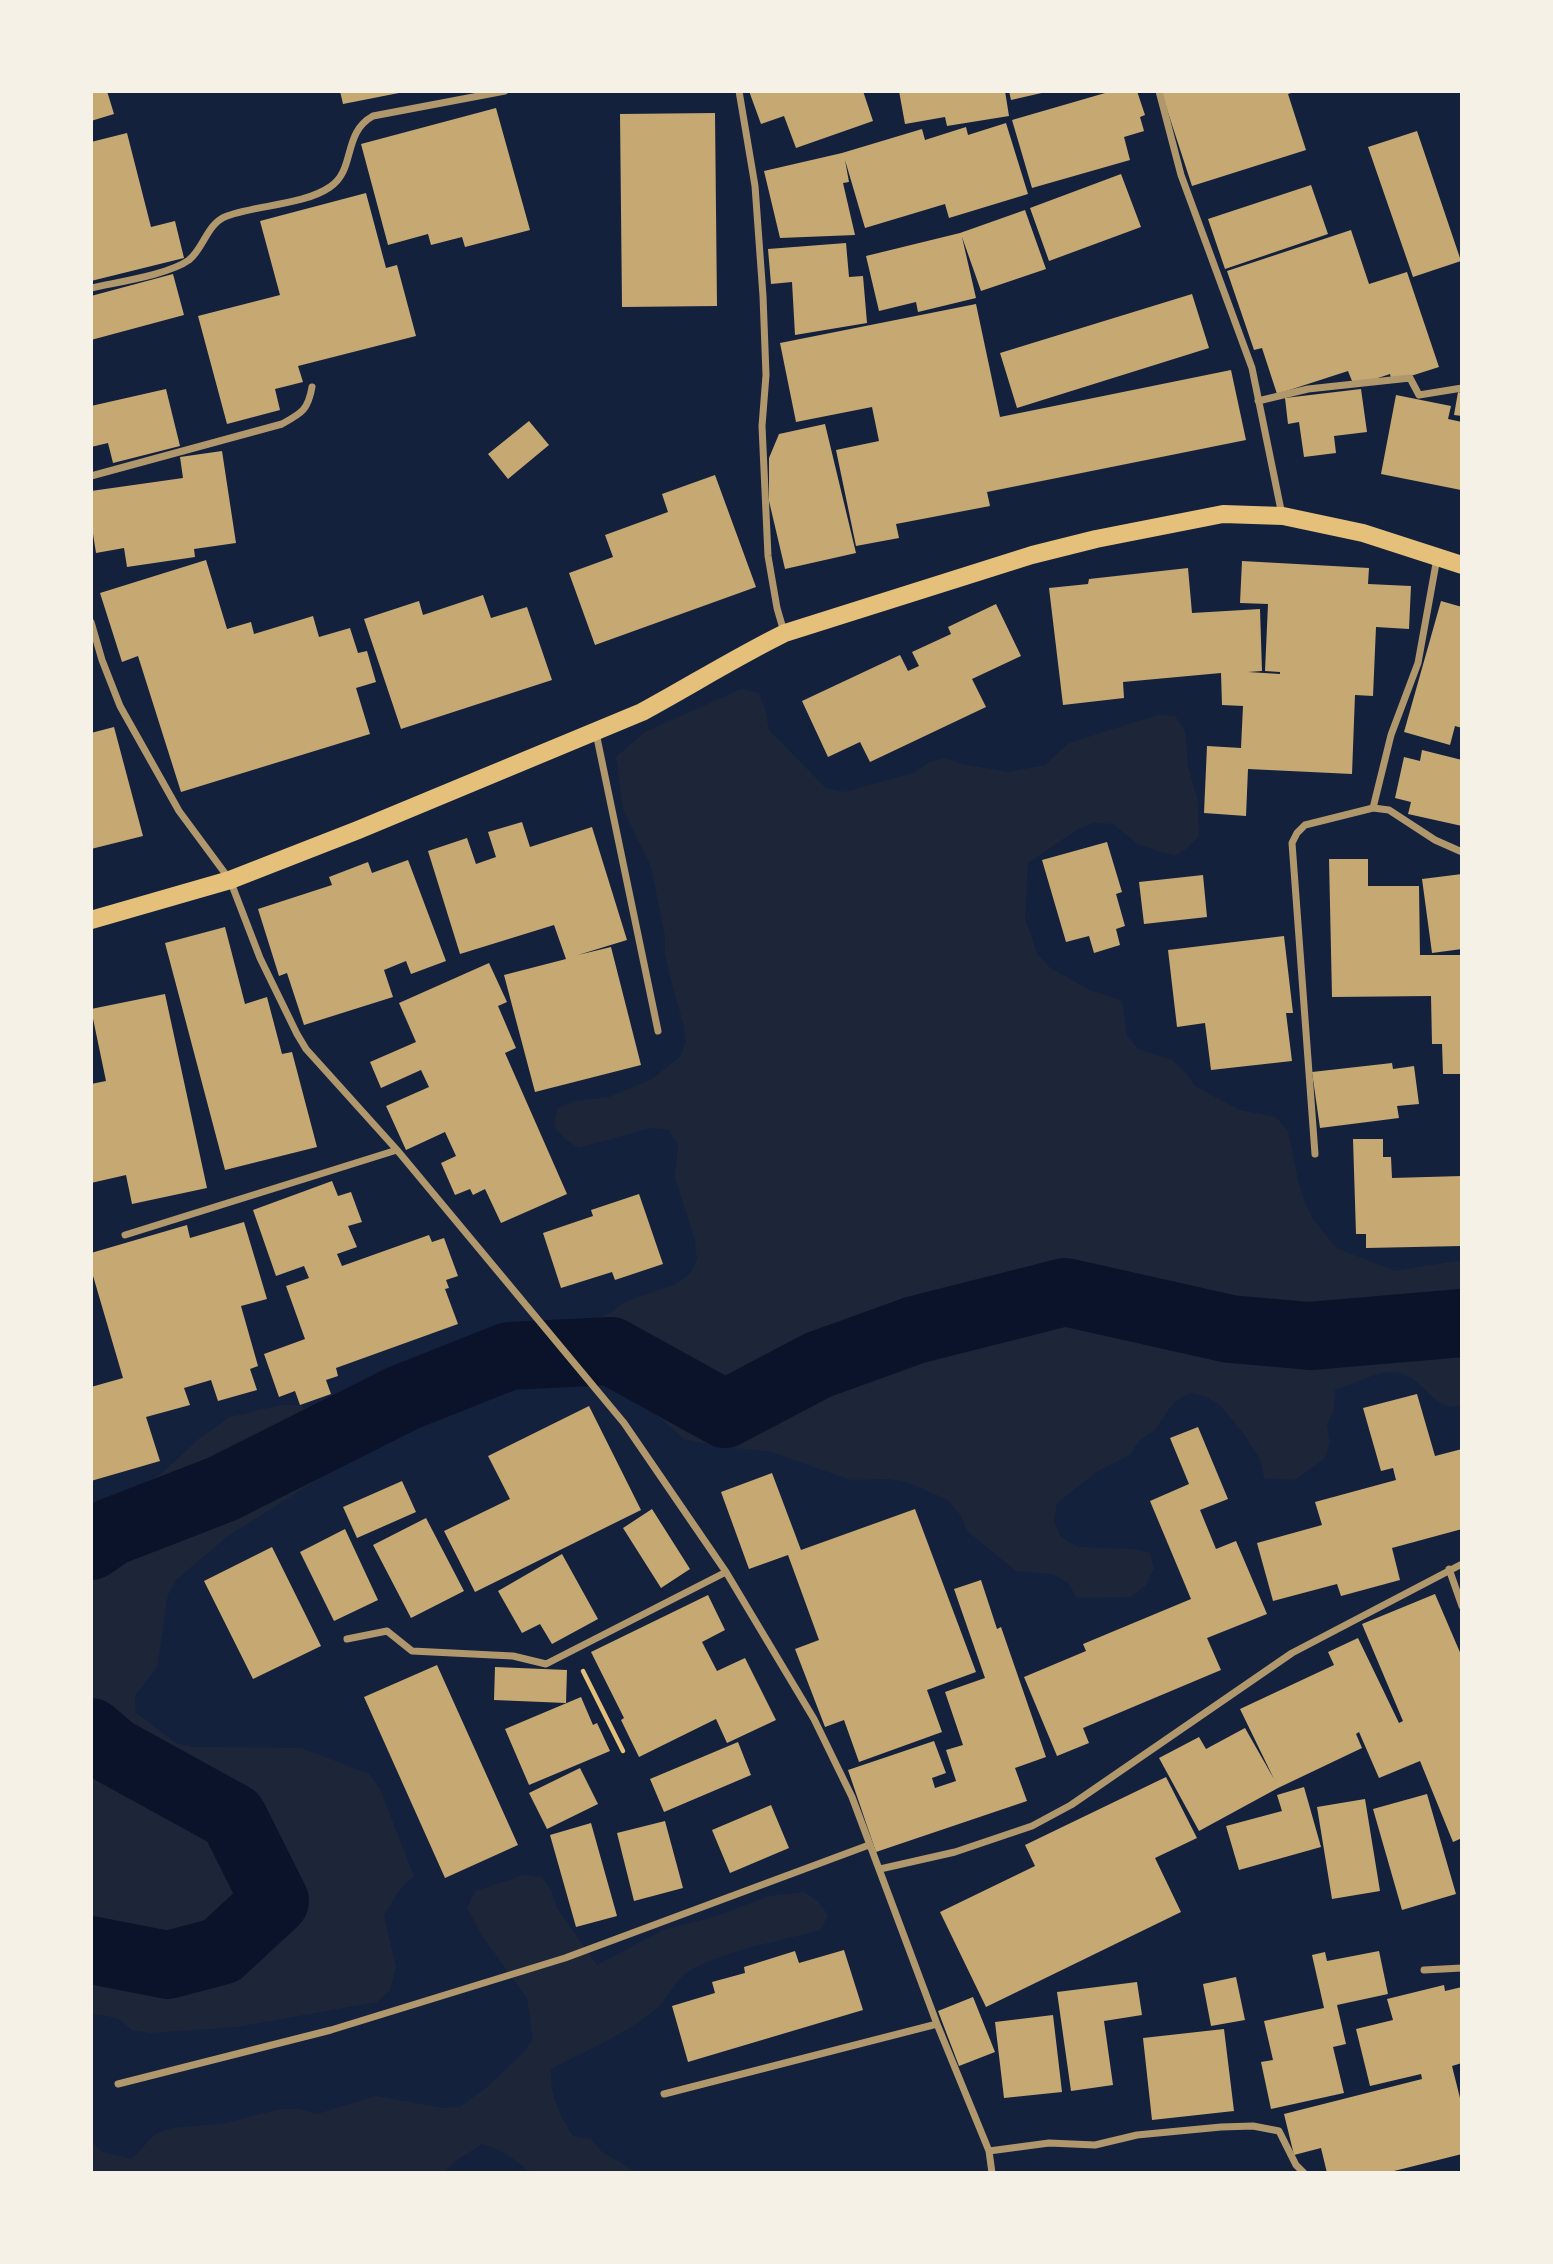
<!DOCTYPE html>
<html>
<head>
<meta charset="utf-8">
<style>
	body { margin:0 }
	#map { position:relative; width:1553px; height:2264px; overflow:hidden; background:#14213d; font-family:"Nunito Sans",sans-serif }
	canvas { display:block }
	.frame { position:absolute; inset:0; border:93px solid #f6f1e7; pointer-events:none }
</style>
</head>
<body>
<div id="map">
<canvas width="1553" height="2264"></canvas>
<div class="frame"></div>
</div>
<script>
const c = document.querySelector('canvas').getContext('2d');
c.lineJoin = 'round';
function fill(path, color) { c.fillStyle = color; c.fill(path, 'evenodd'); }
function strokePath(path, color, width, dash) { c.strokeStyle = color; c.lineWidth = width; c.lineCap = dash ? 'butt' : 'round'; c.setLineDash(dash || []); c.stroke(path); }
fill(new Path2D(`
	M741,689L759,693L766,712L769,730L826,788L844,792L913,773L928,763L945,758L962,764L1008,772L1045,765L1069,743L1157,715L1175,716L1185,731L1188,766L1198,801L1199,836L1186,849L1174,856L1139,845L1113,824L1094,823L1078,829L1028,863L1025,918L1037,953L1049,967L1088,989L1122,1001L1127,1036L1138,1049L1172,1060L1185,1072L1195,1086L1239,1110L1276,1117L1288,1131L1299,1184L1305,1203L1313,1219L1336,1248L1395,1271L1462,1260V1406C1457,1406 1450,1407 1445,1405C1425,1396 1416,1370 1389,1372C1376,1373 1349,1385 1335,1390L1334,1409L1327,1425L1330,1443L1324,1459L1294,1480L1264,1478L1261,1461L1243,1433L1221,1406L1207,1397L1190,1393L1174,1402L1154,1431L1139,1441L1130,1455L1098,1471L1057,1503L1054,1521L1061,1537L1078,1547L1132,1549L1149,1552L1154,1568L1146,1585L1130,1597L1077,1598L1068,1583L1053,1574L1016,1571L967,1531L961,1516L949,1501L919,1487L903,1481L887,1479L851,1480L771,1452L718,1446L684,1439L635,1396L589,1339L590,1322L610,1313L625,1302L676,1284L690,1274L697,1259L695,1240L675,1178L678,1144L668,1130L651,1128L579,1148L565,1139L554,1126L557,1109L574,1101L609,1097L652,1079L680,1057L686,1041L683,1023L669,973L665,954V937L651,867L623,809L616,757L645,732Z
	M281,1405H300L314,1416L335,1453L331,1471L228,1536L176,1580L168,1595L157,1667L135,1696L136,1713L176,1743L193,1747L302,1748L369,1774L380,1789L414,1876L400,1889L384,1915L396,1967L390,1990L377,2002L237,2027L150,2033L132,2030L119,2019L103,2015L91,2014V1509L127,1495L163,1472L200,1438L230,1417Z
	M524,1875L542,1877L552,1892L557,1908L597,1965L663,1930L717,1916L769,1896L804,1892L818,1901L828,1915L821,1930C780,1941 730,1949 693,1969C675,1978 671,1995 657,2008C634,2030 581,2053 551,2069C550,2095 559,2114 573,2136L591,2139L602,2152L633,2170L634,2173H531C515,2159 502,2150 482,2144L454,2162L444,2173H91V2141L102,2152L132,2159L155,2134L172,2128L226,2123L280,2109H300L317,2114L376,2096L442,2108L459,2107L486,2088L524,2052L533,2038L527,1998L483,1937L467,1908L475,1891Z`), '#1d2539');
strokePath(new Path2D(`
	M91,1546L111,1532L222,1489L403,1398L509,1356L611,1351L725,1414L818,1365L915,1330L1065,1292L1230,1329L1310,1336L1462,1323
	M91,1732L113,1751L233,1817L275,1901L221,1951L168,1965L91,1950`), '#0b132b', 68);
fill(new Path2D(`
	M91,91H107L114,114L91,121Z
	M340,91H404V92L343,104Z
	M749,91H863L873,121L796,148L784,116L761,124Z
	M899,91H1005L1009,116L947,126L945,117L905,124Z
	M1009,91H1046V92L1011,100Z
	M1112,91H1137L1145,115L1140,117L1144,131L1124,137L1130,160L1032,188L1012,120Z
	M1161,91H1297L1288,94L1306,150L1192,186Z
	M496,108L530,230L465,247L462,237L431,245L428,234L388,245L361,144Z
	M715,113L717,306L622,307L620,114Z
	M1006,123L1028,194L949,218L945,204L865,228L845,160L849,182L843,183L855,235L780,238L764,171L842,153L922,129L925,140L966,127L968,135Z
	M1417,131L1461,261L1413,277L1368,147Z
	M127,133L151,227L175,221L184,258L91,281V142Z
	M1121,174L1141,227L1049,261L1030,208Z
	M1311,185L1328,234L1225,269L1208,219Z
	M366,193L386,268L397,265L416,336L298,366L303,382L275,389L280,410L227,424L198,316L280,295L260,221Z
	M1025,210L1046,269L981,291L962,237L976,298L918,312L916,302L879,311L866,256L960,233Z
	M1351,230L1369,284L1407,272L1439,367L1392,382L1390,374L1354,386L1348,371L1277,394L1262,348L1254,350L1227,271Z
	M846,243L849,277L863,276L867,323L795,335L792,282L771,284L768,249Z
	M173,274L184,315L91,340V296Z
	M1192,294L1209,348L1017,408L1000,353Z
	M976,304L1000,417L1231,370L1246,440L987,492L990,506L896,524L899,538L856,546L836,450L879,441L872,407L796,422L780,343Z
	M166,389L180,446L113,463L108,443L91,447V406Z
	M1361,389L1367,432L1334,436L1336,453L1304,457L1299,422L1288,424L1285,398Z
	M1458,392L1462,393V416L1454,415Z
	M1396,395L1451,406L1448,419L1462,422L1461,490L1381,474Z
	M529,421L549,445L508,479L488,454Z
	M825,424L856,553L785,569L769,501V458L779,434Z
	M222,451L236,543L194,549L195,557L127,567L124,548L96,553L93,534L91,535V491L183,478L180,457Z
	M715,475L756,587L595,645L569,573L613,557L605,535L668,512L662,494Z
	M206,560L227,629L251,622L254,634L313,616L319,637L350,628L358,653L367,651L376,682L356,688L370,734L181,792L138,656L122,662L100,593Z
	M1242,561L1369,568L1368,584L1411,586L1409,629L1376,627L1373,696L1355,695L1352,774L1248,769L1246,816L1204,813L1207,746L1241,748L1243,706L1222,705L1221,673L1123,682L1124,698L1063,705L1049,588L1088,584L1089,579L1188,568L1192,613L1260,609L1262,671L1248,672L1280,674V672L1265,671L1268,604L1240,603Z
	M483,595L491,618L527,607L552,680L401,729L364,619L419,601L423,615Z
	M1441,601L1462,607V728L1455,726L1450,745L1404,732Z
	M996,604L1021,656L972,679L986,707L870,762L860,742L828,757L802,701L900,655L908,671L919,666L912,652L951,634L948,627Z
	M114,727L143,836L91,849V733Z
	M1422,750L1462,760V826L1408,814L1411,802L1395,798L1404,757L1420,761Z
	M522,822L530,847L592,827L627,940L578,955L611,947L641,1065L535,1092L504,975L566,959L554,925L460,954L428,851L467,838L476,864L496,857L488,832Z
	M1107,842L1122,892L1116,894L1125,926L1116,929L1120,945L1094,953L1089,936L1066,942L1042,860Z
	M1329,859H1368V886H1419L1420,955H1462V1074H1443L1442,1044H1432L1431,996L1332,997Z
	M408,860L446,961L411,974L406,961L384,970L393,997L304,1025L287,973L279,976L258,909L332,885L329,877L368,862L372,873Z
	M1462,874V949L1432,953L1422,879Z
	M1203,875L1207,917L1144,924L1139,882Z
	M225,927L245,1004L267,997L282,1054L292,1052L317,1147L225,1170L165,943Z
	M1284,936L1293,1013H1286L1292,1061L1211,1070L1205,1023L1177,1027L1168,950Z
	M489,963L507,1002L498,1006L516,1048L505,1053L567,1194L501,1223L485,1189L473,1195L470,1189L455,1195L441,1163L456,1156L445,1132L406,1150L386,1106L429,1087L421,1070L381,1088L370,1062L416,1042L399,1003Z
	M165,994L207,1188L132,1204L126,1175L91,1183V1084L106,1081L91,1009Z
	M1392,1063L1393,1069L1414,1066L1419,1104L1397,1106L1399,1118L1320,1128L1312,1072Z
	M1353,1139H1383V1157H1391L1392,1178L1462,1176V1246L1366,1248V1234H1356Z
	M332,1181L338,1196L351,1192L362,1222L348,1226L357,1247L337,1254L342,1266L429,1235L432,1242L444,1238L458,1276L446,1280L449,1288L445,1289L458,1324L336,1368L338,1376L326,1380L331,1394L300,1405L295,1391L279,1397L264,1354L305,1339L286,1286L309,1278L304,1266L276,1276L253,1210Z
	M639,1194L663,1264L615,1280L612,1272L561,1288L543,1233L593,1216L591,1210Z
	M244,1222L267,1299L241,1306L258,1366L250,1369L257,1390L218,1401L211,1380L184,1388L190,1405L146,1417L160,1461L91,1481V1387L123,1378L91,1269V1253L187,1225L190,1238Z
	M1417,1394L1435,1456L1462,1449V1529L1392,1548L1400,1580L1341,1596L1337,1584L1273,1601L1257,1543L1322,1525L1315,1502L1396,1480L1393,1468L1381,1471L1363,1408Z
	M589,1406L641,1510L475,1592L444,1531L510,1499L488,1456Z
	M1198,1427L1228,1499L1200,1510L1216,1549L1236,1541L1267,1614L1207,1638L1221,1670L1083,1728L1089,1743L1057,1756L1024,1677L1086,1651L1083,1644L1191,1599L1150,1501L1189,1484L1170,1438Z
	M772,1473L801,1550L915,1509L976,1672L927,1690L942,1732L859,1762L844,1720L825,1727L795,1649L819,1640L788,1555L749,1569L721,1492Z
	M402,1481L416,1512L357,1538L343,1507Z
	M652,1509L690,1569L661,1588L623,1528Z
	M426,1518L464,1591L411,1618L373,1545Z
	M345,1529L378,1600L334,1621L300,1552Z
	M272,1547L321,1646L253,1679L204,1581Z
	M562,1554L598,1619L552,1644L540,1624L522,1633L498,1591Z
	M981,1580L997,1629L1001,1627L1046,1757L1015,1768L1027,1801L876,1852L848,1770L934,1741L946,1773L932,1778L935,1788L956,1781L946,1750L963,1745L945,1692L985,1678L954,1589Z
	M1435,1594L1462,1657V1838L1453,1842L1420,1761L1379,1778L1359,1732L1356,1734L1362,1748L1278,1788L1199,1831L1159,1758L1199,1737L1206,1749L1245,1728L1274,1779L1240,1709L1334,1665L1328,1652L1358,1638L1399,1723L1403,1721L1362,1624Z
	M708,1595L725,1630L702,1642L717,1671L745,1658L776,1720L727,1743L716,1719L639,1757L621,1720L624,1718L591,1652Z
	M437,1665L518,1845L445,1878L364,1697Z
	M495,1667L567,1670L566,1703L494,1700Z
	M581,1697L593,1725L597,1723L610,1751L529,1785L505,1729Z
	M738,1742L751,1775L664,1812L650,1779Z
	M580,1768L598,1804L547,1829L529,1793Z
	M1166,1777L1197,1838L1155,1858L1181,1912L986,2007L940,1912L1035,1866L1025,1845Z
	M1304,1787L1321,1847L1239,1870L1226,1826L1282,1811L1277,1795Z
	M1427,1794L1456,1894L1402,1910L1373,1809Z
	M1365,1799L1380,1891L1332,1899L1317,1807Z
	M771,1805L789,1848L730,1873L712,1830Z
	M665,1821L683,1888L634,1901L617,1833Z
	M591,1823L617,1916L576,1927L550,1835Z
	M844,1950L863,2010L688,2062L672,2006L715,1993L712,1982L745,1973L744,1967L795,1951L799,1963Z
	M1379,1951L1388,1994L1337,2005L1346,2044L1333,2047L1344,2093L1271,2109L1261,2062L1273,2060L1264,2021L1324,2008L1312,1955L1325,1952L1327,1961Z
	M1236,1977L1245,2020L1211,2026L1203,1984Z
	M1137,1982L1142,2015L1104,2021L1113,2085L1071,2091L1057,1992Z
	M1444,1985L1445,1991L1462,1987V2063L1452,2066L1462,2106V2154L1386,2173H1327L1321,2148L1294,2155L1284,2114L1422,2079L1421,2074L1370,2086L1356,2029L1393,2020L1387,1999Z
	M973,1997L995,2052L959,2066L938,2011Z
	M1053,2015L1062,2092L1004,2098L995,2022Z
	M1224,2029L1234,2111L1152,2120L1143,2038Z`), '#c6a872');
strokePath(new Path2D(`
	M583,1671L623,1751`), '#e5c07b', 4.5);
strokePath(new Path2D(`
	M739,91L755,186L763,296L766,375L762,426L768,556L777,608L784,632
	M1159,91L1181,175L1252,368L1282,515
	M91,288C117,282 168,275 189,260C204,248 207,223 227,216C257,205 304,205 330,187C356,170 342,133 373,116L505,91
	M1258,401L1308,389L1410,378L1419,395L1462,388
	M91,476L282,424C302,413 308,410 312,387
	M1437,558L1418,663L1391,735L1373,808L1389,810L1435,840L1462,852
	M91,622L102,660L120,706L179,811L230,880L260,958L297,1034L306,1049L397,1150L624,1423L726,1572L814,1719L852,1797L937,2024L989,2151L992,2173
	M596,733L658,1031
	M1315,1154L1292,843L1297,833L1305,825L1373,808
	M125,1235L397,1150
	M1449,1569L1462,1606
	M347,1639L387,1631L412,1651L513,1656L546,1664L726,1572
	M880,1869L955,1852L1032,1826L1071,1805L1292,1653L1462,1564
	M1424,1970L1462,1968
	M118,2084L331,2030L565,1958L869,1845
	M664,2094L937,2024
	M989,2151L1049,2143L1095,2145L1137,2135L1221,2127L1253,2126L1279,2131L1296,2165L1304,2173`), '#b1986c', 7);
strokePath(new Path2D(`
	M91,920L230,880L358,830L642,712C690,686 736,657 785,633L1032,555L1096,539L1223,514L1283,516L1363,533L1462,565`), '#e5c07b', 18);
</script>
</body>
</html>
